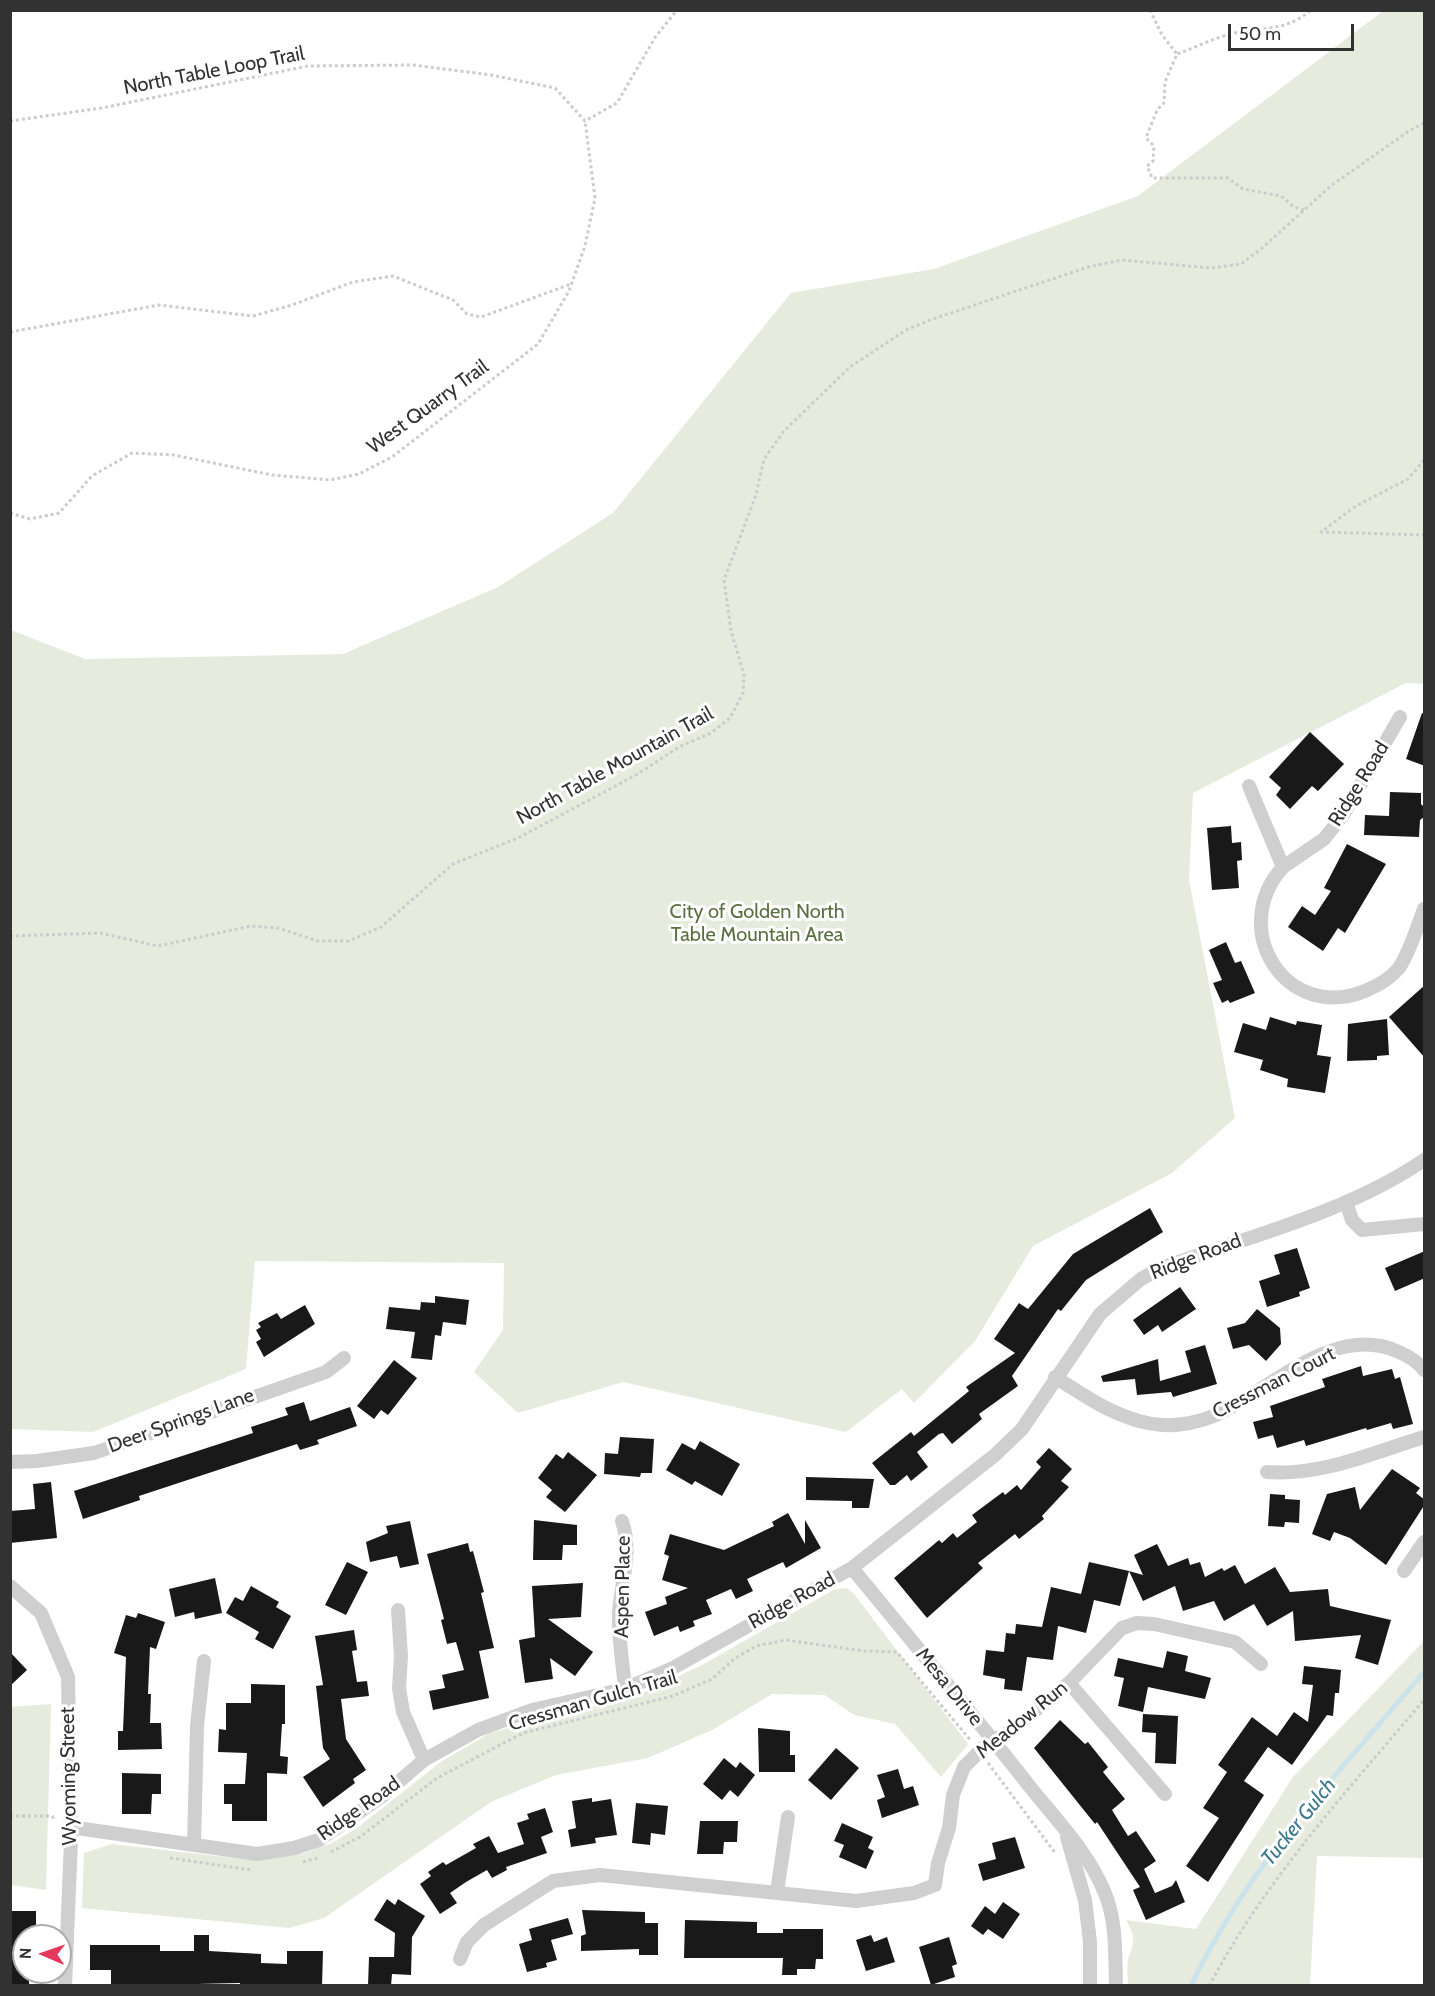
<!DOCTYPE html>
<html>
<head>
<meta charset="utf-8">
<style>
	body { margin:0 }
	#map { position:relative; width:1435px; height:1996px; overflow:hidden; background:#fff; font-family:Cabin,sans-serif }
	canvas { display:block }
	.frame { position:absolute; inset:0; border:12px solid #323232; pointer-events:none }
	.north { position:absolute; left:12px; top:1924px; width:60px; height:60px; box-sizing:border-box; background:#fff; border:2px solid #adadad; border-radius:50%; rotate:272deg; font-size:16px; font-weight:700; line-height:24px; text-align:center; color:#323232 }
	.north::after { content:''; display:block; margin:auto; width:21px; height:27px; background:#e3395c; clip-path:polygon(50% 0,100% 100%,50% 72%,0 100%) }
	.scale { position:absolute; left:1228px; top:24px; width:126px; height:27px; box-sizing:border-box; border:3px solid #323232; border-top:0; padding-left:8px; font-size:18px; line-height:21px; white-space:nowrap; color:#323232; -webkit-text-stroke:4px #fff; paint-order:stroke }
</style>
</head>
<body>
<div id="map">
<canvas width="1435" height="1996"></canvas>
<div class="frame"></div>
<div class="north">N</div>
<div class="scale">50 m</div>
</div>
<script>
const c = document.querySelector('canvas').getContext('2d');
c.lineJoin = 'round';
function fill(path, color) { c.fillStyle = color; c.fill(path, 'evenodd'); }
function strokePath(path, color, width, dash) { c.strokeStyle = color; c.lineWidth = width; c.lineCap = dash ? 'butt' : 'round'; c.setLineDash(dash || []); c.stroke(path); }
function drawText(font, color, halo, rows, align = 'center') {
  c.font = font + ' Cabin,sans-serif'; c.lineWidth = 6; c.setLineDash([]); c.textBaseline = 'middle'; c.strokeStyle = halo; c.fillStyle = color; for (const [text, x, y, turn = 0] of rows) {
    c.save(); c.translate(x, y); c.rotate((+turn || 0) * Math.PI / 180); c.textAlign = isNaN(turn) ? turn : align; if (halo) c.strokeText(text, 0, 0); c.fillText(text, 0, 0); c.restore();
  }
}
fill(new Path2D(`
	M1383,11H1424V684L1406,683L1193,793L1189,880L1235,1118L1172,1173L1033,1246L975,1341L914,1403L902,1389L846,1432L623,1382L518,1413L474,1372L503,1330L504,1263L255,1261L246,1369L93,1432L11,1429V630L85,659L343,654L498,587L613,513L791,293L934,269L1138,196Z
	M847,1588L854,1594L968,1744L941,1777L895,1724L854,1715L825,1695L772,1694L712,1730L648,1758L556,1775L491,1802L324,1918L289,1928L82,1908L84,1853L112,1844L252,1860L304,1853L332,1843L357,1828L442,1761L490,1733L643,1693L702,1665L835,1589Z
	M1424,1641V1858L1317,1856L1310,1985H1128C1128,1977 1126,1963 1129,1956C1136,1939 1134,1935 1126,1920L1196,1929L1293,1777Z
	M51,1704L46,1890L11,1885L10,1707Z`), '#e7ebde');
strokePath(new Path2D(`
	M1191,1986C1247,1866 1340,1771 1424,1672`), '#cbe3eb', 5);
fill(new Path2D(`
	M1422,713L1425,714V766L1406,759Z
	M1310,732L1344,764L1318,791L1312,786L1290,809L1276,795L1281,788L1269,777Z
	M1390,792L1421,793V804L1425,808L1424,817L1420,820L1419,837L1364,835L1365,815L1389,816Z
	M1231,826L1232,843L1241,842L1242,860L1237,861L1239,888L1212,890L1207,828Z
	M1347,844L1386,864L1345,933L1338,928L1323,951L1288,927L1302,906L1315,915L1331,891L1324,888Z
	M1226,942L1235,963L1241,961L1255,993L1230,1003L1228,1000L1222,1003L1213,983L1222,980L1209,950Z
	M1425,985V1058L1389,1017Z
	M1270,1017L1296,1025L1297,1021L1322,1025L1317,1055L1331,1057L1325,1093L1287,1087L1288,1079L1260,1070L1263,1060L1234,1052L1243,1023L1266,1030Z
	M1387,1019L1389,1055L1377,1056V1060L1347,1061L1348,1024Z
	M1150,1208L1163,1232L1086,1280L1061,1311L1058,1309L1012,1376L1018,1386L979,1414L982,1419L952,1444L943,1433L939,1434L917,1452L928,1467L911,1481L907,1475L895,1485H890L872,1463L911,1432L914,1436L969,1391L966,1387L1015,1353L994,1339L1019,1303L1028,1309L1073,1254Z
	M1297,1248L1310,1288L1299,1292L1300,1296L1267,1307L1259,1281L1280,1274L1274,1255Z
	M1425,1251V1278L1395,1291L1385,1268Z
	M1180,1287L1196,1309L1162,1332L1158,1325L1144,1335L1133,1320Z
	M435,1296L469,1300L466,1325L443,1322L441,1336L435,1335L432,1360L411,1358L415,1332L386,1329L389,1307L420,1310L421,1302L435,1303Z
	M305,1305L315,1324L264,1357L256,1342L261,1339L256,1330L261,1327L258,1323L277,1313L281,1319Z
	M1257,1309L1280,1328L1281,1344L1266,1361L1249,1345L1233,1349L1227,1328L1245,1323Z
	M1205,1345L1217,1384L1173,1397L1171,1392L1137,1395L1135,1379L1103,1382L1101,1376L1158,1359L1160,1381L1191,1372L1185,1351Z
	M394,1360L417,1378L388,1415L381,1410L374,1419L357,1406Z
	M1361,1366L1363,1376L1392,1369L1395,1379L1400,1377L1413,1424L1393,1429L1391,1423L1367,1430L1366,1428L1306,1446L1304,1440L1277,1448L1273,1435L1258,1439L1253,1422L1273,1417L1270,1406L1325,1387L1322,1379Z
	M304,1402L310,1421L350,1407L357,1426L317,1440L319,1444L300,1450L297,1444L139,1496L140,1500L83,1519L74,1491L253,1433L251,1427L288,1415L285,1408Z
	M620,1437L654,1439L652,1473H641L640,1477L604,1474L605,1453L618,1454Z
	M700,1441L740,1464L722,1496L695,1481L692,1485L666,1470L682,1443L695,1450Z
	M1049,1448L1072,1469L1061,1481L1069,1487L1042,1516L1044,1519L1019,1539L1015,1534L978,1563L983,1568L927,1618L894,1578L939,1540L942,1543L953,1533L957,1538L977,1522L972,1515L1003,1492L1005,1495L1017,1485L1021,1490L1041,1467L1036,1462Z
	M568,1452L597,1475L565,1512L546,1497L552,1490L538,1478L556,1454L563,1459Z
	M1392,1469L1420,1488L1416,1493L1425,1500V1504L1386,1565L1350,1538L1334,1532L1330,1541L1312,1534L1327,1494L1355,1487L1360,1510Z
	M806,1477L874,1479L869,1508H852V1501L806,1500Z
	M51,1482L57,1538L10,1543V1511L35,1509L33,1484Z
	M1270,1494L1285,1495V1499L1300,1500L1299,1523L1285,1522L1284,1527L1268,1526Z
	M788,1513L805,1544V1520L821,1548L786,1568L783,1562L747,1579L753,1591L736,1599L731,1589L706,1600L712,1614L693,1621L695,1626L680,1632L678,1626L654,1636L645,1612L667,1604L665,1597L688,1588L662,1580L669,1556L664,1554L670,1534L724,1550L774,1526L772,1522Z
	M534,1520L577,1525V1545H563L562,1560H533Z
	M410,1521L419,1564L400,1568L397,1556L370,1562L366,1542L388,1533L386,1526Z
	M468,1543L470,1552L473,1551L484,1592L481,1593L494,1648L479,1651L489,1698L433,1710L429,1691L445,1688L442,1675L464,1670L456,1642L447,1644L441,1620L444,1619L427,1554Z
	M1157,1544L1168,1566L1188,1558L1190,1565L1200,1562L1205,1577L1222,1568L1224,1571L1235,1565L1245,1584L1275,1567L1290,1592L1328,1589L1330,1606L1391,1620L1378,1665L1355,1658L1361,1635L1295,1641L1293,1611L1267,1626L1254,1604L1224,1621L1214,1601L1183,1611L1175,1586L1143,1601L1129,1571L1143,1575L1134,1555Z
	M347,1562L368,1572L346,1615L325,1605Z
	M1089,1562L1129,1571L1120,1606L1094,1600L1086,1633L1058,1626L1053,1660L1027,1657L1022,1691L1004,1689L1005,1679L983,1675L986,1650L1004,1652L1006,1633L1015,1634L1016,1624L1042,1627L1051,1587L1081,1594Z
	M215,1578L222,1613L195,1619L194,1612L175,1617L169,1589Z
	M583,1583L581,1617L548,1619L593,1652L575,1676L550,1658L553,1679L525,1683L519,1640L535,1637L532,1586Z
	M251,1586L279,1602L276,1607L291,1616L273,1649L255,1639L259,1632L226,1613L235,1597L243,1601Z
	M138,1613L165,1622L156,1649L150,1647L148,1694H151L150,1723H161L162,1749L118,1750V1731H123L126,1657L114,1653L126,1615L136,1618Z
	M354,1630L357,1650L352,1651L357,1682L367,1681L369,1696L341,1699L346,1739L366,1770L353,1779L355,1783L323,1807L303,1777L330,1759L323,1748L316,1686L323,1685L315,1636Z
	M1167,1651L1188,1656L1185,1671L1211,1678L1205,1699L1148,1687L1143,1712L1118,1706L1124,1678L1114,1676L1118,1658L1163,1668Z
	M10,1652L27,1670L10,1686Z
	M1304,1666L1341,1670L1339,1693H1335L1333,1716L1327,1715L1292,1765L1268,1747L1244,1781L1264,1795L1208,1882L1186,1866L1219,1818L1203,1808L1227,1772L1218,1765L1252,1717L1277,1736L1294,1712L1308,1722L1313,1685L1302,1684Z
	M251,1684L285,1685V1724H282L280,1756L288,1757L287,1774L267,1773V1821H232V1804H224V1784H245L247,1753L218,1752L219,1729L226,1730V1703H251Z
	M1143,1714L1178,1716L1176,1764L1155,1763L1156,1733L1142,1732Z
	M1060,1720L1085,1744L1088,1742L1108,1767L1103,1772L1125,1799L1112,1810L1128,1836L1136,1831L1156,1861L1144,1869L1155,1893L1172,1886L1176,1880L1185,1902L1146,1920L1133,1890L1140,1887L1097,1822L1095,1824L1034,1748Z
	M758,1728L790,1731V1755H795V1772H759Z
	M836,1748L859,1768L831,1800L808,1780Z
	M724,1758L736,1768L740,1762L755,1775L738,1797L730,1790L722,1800L703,1784Z
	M898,1769L904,1789L913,1786L919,1805L882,1818L877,1800L885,1797L877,1775Z
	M122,1773L161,1774V1794H152L151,1814H122Z
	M592,1798V1802L611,1799L617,1835L595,1838L596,1843L571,1847L568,1830L576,1828L572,1801Z
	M636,1803L668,1806L665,1835L651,1833L650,1845L632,1843Z
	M545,1808L553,1832L541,1837L547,1853L506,1867L507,1870L492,1878L487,1870L466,1882L450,1893L457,1903L440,1914L420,1884L431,1876L428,1872L443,1862L446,1865L476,1848L473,1844L489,1836L498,1853L524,1844L517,1823L529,1819L527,1814Z
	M700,1821H738L737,1842H724L723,1854H697Z
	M842,1823L873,1837L868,1848L874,1851L866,1869L839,1857L844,1845L834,1841Z
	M1015,1837L1025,1868L983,1881L978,1864L996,1859L992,1843Z
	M387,1899L395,1905L398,1899L425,1916L412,1937L411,1975L392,1974L391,1986H368L369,1957H394L395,1933L374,1920Z
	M1003,1902L1020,1914L1003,1939L988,1929L983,1935L971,1926L985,1906L995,1914Z
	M582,1910L645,1912V1923H658V1955H639V1949L581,1951V1936L586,1934Z
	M10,1911H36V1936H24V1972H29V1986H10Z
	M568,1918L573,1934L551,1940L557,1960L546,1963L547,1967L527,1972L519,1944L532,1940L529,1929Z
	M685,1920L757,1922V1933H783V1929H823V1959H816L815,1969H797V1975H782L783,1958H684Z
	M194,1935H209V1951L261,1954V1963L287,1964V1951H323L322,1986H240V1983L111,1986V1970H90V1945H160V1951H194Z
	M871,1935L874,1942L887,1937L895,1962L866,1971L856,1940Z
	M949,1937L957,1964L952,1966L955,1977L931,1985L919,1947Z`), '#191919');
strokePath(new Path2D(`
	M1150,10L1162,35L1177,54
	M10,121L102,108L308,66L413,65L491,75L555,88L585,121L617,103L656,36L677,10
	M1304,210L1294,207L1281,196L1243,189L1228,178H1152L1147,166L1153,161L1154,146L1146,138L1157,110L1164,103L1165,82L1177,54C1194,48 1212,39 1230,34C1261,26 1284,33 1311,10
	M10,332L159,305L253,316L292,305L353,282L393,276L453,300L467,314L481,317L571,284
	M1424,460L1408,479L1356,506L1321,532L1424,535
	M10,513L30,519L59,513L92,476L132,453L174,455L272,475L330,480L359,474L392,457L538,344L569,291L585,246L595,198L585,121
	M10,936L100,933L158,946L251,926L278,928L318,941H349L381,927L453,864L518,838L636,775L679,747L711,733L730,718L743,693L744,675L731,631L724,580L756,495L764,459L784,431L850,367L906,330L930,320L1088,267L1122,260L1211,268L1241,264L1261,249L1332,185L1409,131L1424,123
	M988,1763L1056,1854
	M10,1816H52L55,1820
	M331,1852L360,1837L437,1778L523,1733L673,1696L712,1679L734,1659L756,1646L786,1640L864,1651L897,1652L971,1741
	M170,1858L252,1870
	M303,1862L317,1858
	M1209,1986C1266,1879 1346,1792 1424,1700`), '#ccc', 3, [3, 3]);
strokePath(new Path2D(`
	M1249,786L1283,867C1227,929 1286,1023 1365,991C1377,986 1391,978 1399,968C1410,952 1417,927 1424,909
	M1283,867L1324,839L1343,815L1400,717
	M1346,1202L1352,1220L1362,1230L1424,1224
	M1055,1377C1086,1397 1123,1423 1162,1425C1181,1426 1199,1422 1216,1415C1271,1390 1334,1322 1399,1352C1408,1356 1419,1363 1424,1370
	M10,1462L37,1461L94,1453L326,1372L344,1358
	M1267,1472C1322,1476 1372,1453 1424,1437
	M622,1521C633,1553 621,1581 619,1613C618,1638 623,1664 625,1689
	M852,1568C912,1641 972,1713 1031,1788C1057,1821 1088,1852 1104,1891C1117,1920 1115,1955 1116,1986
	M1404,1571L1424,1542
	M10,1586L41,1613L68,1677L71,1841L65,1986
	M398,1610L401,1656L399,1688L403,1712L424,1760
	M1069,1683L1165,1794
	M70,1827L257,1854L294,1848L319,1840L381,1797L424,1760L478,1730L532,1710L625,1689L671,1669L852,1568L995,1455L1022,1429L1100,1314L1141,1279L1161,1268C1248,1237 1348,1212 1424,1160
	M1067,1837L1085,1900L1090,1942V1986
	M194,1845L197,1726L204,1661
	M777,1892L788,1817
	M460,1959L467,1942L484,1925L553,1881L600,1875L856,1901L914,1893L935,1885L938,1863L949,1828L953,1795L964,1767L992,1739L1004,1736L1069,1683L1122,1628L1137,1623L1154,1624L1235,1642L1261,1664`), '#cfcfcf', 14);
drawText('20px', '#323232', '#fff', [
	["North Table Loop Trail",214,71,-11],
	["West Quarry Trail",428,407,-36],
	["North Table Mountain Trail",615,766,-29],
	["Ridge Road",1359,784,-58],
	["Ridge Road",1196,1257,-21],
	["Cressman Court",1274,1383,-27],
	["Deer Springs Lane",181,1421,-20],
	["Aspen Place",623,1587,-89],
	["Ridge Road",792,1601,-29],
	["Mesa Drive",949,1687,51],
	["Cressman Gulch Trail",593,1701,-16],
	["Meadow Run",1022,1720,-39],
	["Wyoming Street",69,1776,-91],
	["Ridge Road",359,1809,-35]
]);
drawText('20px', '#5b6e3f', '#fff', [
	["City of Golden North",757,912],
	["Table Mountain Area",757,935]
]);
drawText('italic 21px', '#3e7a8d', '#fff', [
	["Tucker Gulch",1299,1822,-51]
]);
</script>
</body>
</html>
